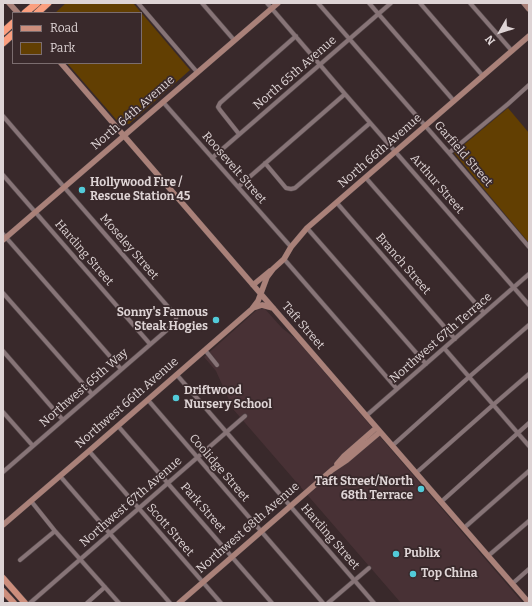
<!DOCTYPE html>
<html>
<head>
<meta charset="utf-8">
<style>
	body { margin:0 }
	#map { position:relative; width:532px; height:606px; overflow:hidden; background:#39292b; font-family:Bitter,serif }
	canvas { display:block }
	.frame { position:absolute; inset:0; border:4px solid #ded4d5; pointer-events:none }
	.legend { position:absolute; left:12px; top:12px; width:130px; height:52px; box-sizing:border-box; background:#39292b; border:1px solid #7b6d6f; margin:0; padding:5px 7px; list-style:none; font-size:12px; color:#ded4d5 }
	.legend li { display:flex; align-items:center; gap:8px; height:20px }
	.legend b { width:20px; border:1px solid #7b6d6f }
	.north { position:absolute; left:480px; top:12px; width:40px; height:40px; -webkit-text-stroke:3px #39292b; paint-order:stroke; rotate:231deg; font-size:11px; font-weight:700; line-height:16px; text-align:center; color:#ded4d5 }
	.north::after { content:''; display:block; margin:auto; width:14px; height:18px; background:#ded4d5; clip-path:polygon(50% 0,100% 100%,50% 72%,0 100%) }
</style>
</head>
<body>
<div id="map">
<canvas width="532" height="606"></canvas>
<div class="frame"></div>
<ul class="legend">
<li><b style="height:5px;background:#cd8e7c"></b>Road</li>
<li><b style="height:11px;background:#623f02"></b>Park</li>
</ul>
<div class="north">N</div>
</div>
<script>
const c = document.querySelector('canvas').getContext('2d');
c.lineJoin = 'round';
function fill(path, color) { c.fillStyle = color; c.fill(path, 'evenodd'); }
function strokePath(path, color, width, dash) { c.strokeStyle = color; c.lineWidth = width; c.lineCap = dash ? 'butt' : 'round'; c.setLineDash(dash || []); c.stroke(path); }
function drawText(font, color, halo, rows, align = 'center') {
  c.font = font + ' Bitter,serif'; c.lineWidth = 3.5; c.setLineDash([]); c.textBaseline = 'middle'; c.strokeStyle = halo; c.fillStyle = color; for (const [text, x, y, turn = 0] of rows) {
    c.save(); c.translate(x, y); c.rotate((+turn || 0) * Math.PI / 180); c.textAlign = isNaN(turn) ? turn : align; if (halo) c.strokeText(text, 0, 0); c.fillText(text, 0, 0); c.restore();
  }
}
fill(new Path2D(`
	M259,308L265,309L282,328L296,339L523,603H401L233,409L216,371L204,357Z`), '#483135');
fill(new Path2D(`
	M66,3H133L190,70L129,124H120L67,63H141V13H55Z
	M508,108L529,133V243L454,153Z`), '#623f02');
const street = new Path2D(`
	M138,3L197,72
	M202,3L234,40
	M267,3L345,94L529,305
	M318,3L449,153L529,247
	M369,3L454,101
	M420,3L483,76
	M470,3L512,51
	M163,102L291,247
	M3,116L64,187L176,316V319L175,323L3,472
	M239,134L220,110L218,107L220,103L296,36
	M449,153L508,104L529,85
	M212,158L391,3
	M265,163L286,188L291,189L295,188L370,123
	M3,175L150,344
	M366,178L484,313
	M238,187L345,94
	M337,203L455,339
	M307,228L426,364
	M3,234L121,369
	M284,259L397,389
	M3,293L92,394
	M444,348L529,446
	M205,350L217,365
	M3,351L63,420
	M177,375L374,603
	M148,400L323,603
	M3,412L33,446
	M366,416L529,274
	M118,426L272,603
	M392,446L469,377L529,325
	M89,451L221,603
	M416,473L493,405L529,374
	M60,476L170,603
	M31,501L55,531L119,603
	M441,502L529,423
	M464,528L529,471
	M488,556L529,521
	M20,560L55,531
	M512,584L529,569
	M30,603L245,416
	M87,603L105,587
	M328,603L369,568`);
const secondary = new Path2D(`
	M9,3L18,13
	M524,3L529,9
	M61,63C216,244 373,423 529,603
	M3,240L278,3
	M253,285L270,271
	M253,308L262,305L273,308
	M337,464L344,456L376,428
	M3,525L89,451L252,309L258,301L267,277L273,269L284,259L291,247L307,228L529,36
	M179,603L332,470L347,460L380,432`);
const primary = new Path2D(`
	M3,578L25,603
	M3,591L14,603`);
const highway = new Path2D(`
	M25,13L37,3
	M37,13L48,3
	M3,32L13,23
	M3,43L13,34`);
strokePath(street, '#54484a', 5);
strokePath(secondary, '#54484a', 6);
strokePath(primary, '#54484a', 7);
strokePath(highway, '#54484a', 8);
strokePath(street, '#877477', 4);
strokePath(secondary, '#aa8179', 5.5);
strokePath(primary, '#cd8e7c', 6);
strokePath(highway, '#fb9f7f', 7);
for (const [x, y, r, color] of [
	[82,190,4,"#52cbd9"],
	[216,320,4,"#52cbd9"],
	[176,398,4,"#52cbd9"],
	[421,489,4,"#52cbd9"],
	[396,554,4,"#52cbd9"],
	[413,574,4,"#52cbd9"]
]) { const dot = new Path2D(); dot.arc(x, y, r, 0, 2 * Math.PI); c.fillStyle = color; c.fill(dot); strokePath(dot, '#39292b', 1.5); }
drawText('12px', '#ded4d5', '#39292b', [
	["North 65th Avenue",295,73,-41],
	["North 64th Avenue",133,113,-41],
	["North 66th Avenue",380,151,-41],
	["Garfield Street",463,154,49],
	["Roosevelt Street",234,168,49],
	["Arthur Street",437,184,49],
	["Moseley Street",129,247,49],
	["Harding Street",84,253,49],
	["Branch Street",403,264,49],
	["Taft Street",303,326,49],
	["Northwest 67th Terrace",441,338,-41],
	["Northwest 65th Way",84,388,-41],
	["Northwest 66th Avenue",127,403,-41],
	["Coolidge Street",219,468,49],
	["Northwest 67th Avenue",131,502,-41],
	["Park Street",203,508,49],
	["Northwest 68th Avenue",248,528,-41],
	["Scott Street",170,530,49],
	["Harding Street",330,537,49]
]);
drawText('bold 12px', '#ded4d5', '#39292b', [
	["Hollywood Fire /",90,183],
	["Rescue Station 45",90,197],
	["Sonny's Famous",208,313,"right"],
	["Steak Hogies",208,327,"right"],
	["Driftwood",184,391],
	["Nursery School",184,405],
	["Taft Street/North",413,482,"right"],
	["68th Terrace",413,496,"right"],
	["Publix",404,554],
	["Top China",421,574]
], 'left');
</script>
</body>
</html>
